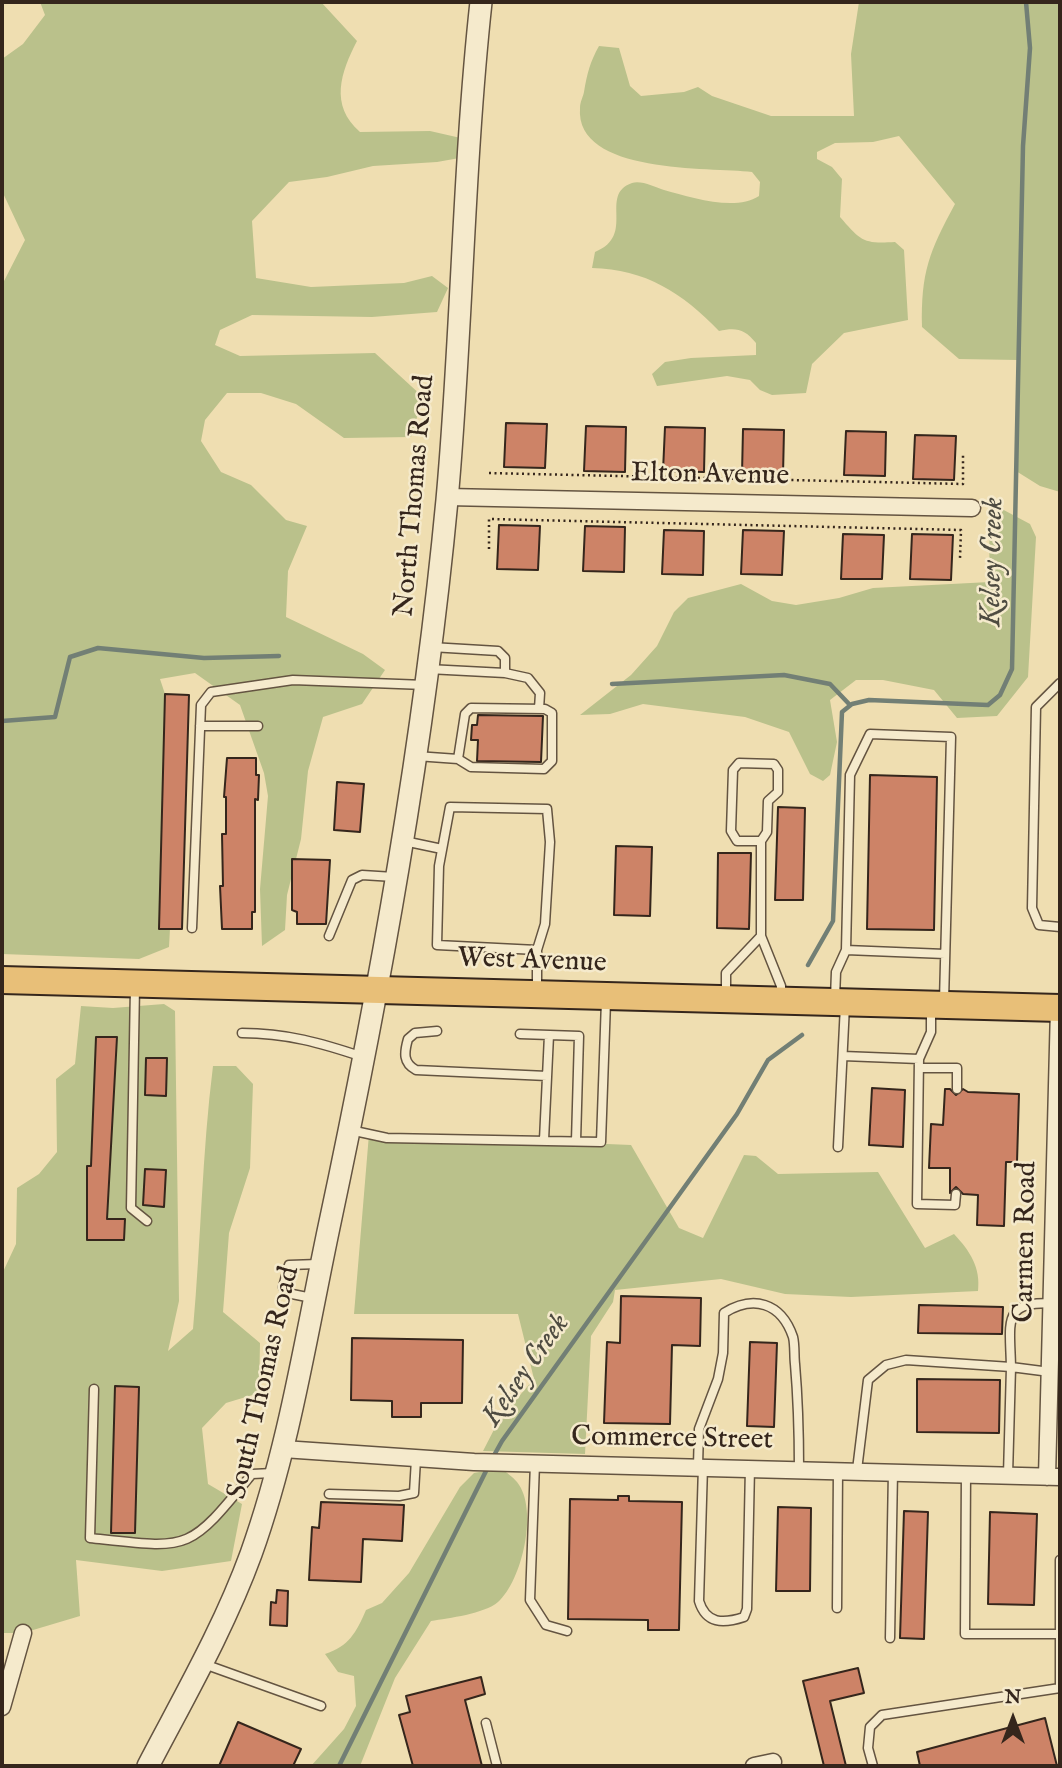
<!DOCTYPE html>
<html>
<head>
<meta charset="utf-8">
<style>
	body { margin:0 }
	#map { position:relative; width:1062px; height:1768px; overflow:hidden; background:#efdeb1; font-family:"IM FELL English",serif }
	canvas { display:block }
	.frame { position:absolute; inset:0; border:4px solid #35261c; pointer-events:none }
	.north { position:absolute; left:978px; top:1684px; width:70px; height:70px; -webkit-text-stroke:5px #f5eacc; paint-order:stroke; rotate:0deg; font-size:19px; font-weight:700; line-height:28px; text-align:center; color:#35261c }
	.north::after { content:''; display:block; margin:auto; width:24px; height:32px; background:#35261c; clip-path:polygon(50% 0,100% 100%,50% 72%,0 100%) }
</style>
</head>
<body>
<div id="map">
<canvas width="1062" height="1768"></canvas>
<div class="frame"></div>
<div class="north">N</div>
</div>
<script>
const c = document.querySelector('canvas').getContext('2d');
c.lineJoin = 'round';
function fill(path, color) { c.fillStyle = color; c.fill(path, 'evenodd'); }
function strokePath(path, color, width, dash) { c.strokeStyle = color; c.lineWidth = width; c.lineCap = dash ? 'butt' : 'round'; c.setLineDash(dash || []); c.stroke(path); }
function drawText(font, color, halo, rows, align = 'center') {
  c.font = font + ' "IM FELL English",serif'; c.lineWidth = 5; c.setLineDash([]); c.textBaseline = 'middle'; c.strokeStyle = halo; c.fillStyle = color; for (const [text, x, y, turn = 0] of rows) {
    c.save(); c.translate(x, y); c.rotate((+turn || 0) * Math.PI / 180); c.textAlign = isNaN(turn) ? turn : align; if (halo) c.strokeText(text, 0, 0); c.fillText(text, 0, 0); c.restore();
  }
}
fill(new Path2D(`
	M40,2H321L357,41C341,72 329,105 360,132L430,131L465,139V157L437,162L373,166L327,177L289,182L252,221L256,278L311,287L404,283L432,276L448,288L437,312L372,317L252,315L220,330L215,345L240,356L375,353L423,397L411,437L344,438L296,404L261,393H227L205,420L201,441L221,472L251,485L286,520L307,526L288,571L286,617L363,654L385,670L362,704L323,717L308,771L301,839L287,895L285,930L262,946L260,889L268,796L264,773L240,705L195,673L160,679L165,694L171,910L169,947L139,959L2,954V285L25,240L2,191V59L23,44L45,15Z
	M859,2H1060V492L1040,486L1016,471L1018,360L959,359L922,327C921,272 929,252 955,204L899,136L873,142L835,143L817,152V159L832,167L842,179L840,217C861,241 863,244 895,242L904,250L908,320L844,333L812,364L806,393L772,395L760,390L750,380L727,376L657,386L652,374L665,362L691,358L756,355V343C745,329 736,327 719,331C683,293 645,269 592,268L595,252C637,235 598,195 632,183C641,180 655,187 664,190C690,197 735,212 759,196L760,182L752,172C710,167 575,175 580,108C580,102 583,97 584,92C587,74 590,62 599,46L619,48L630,86L641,96L684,92L698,87L712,96L771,116H854L851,54Z
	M1000,508L1030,524L1036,537L1028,677L997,716L957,718L934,690L883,680H856L830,700L837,742L830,775L823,781L810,774L789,732L745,717L643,704L610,714L580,715L631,675L657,646L674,612L688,598L741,584L772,601L796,605L839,598L873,588L990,582C991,557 984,529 1000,508Z
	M164,1004L175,1011L179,1301L168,1351L193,1329C201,1241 202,1153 213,1066H236L253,1084L250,1168L229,1233L223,1312L260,1343L259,1393L226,1403L202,1428L208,1484L242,1504L231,1561L162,1571L76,1560L80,1616L23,1633H2V1274L16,1244L17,1188L39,1174L57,1152L56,1079L75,1064L81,1006L113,1008Z
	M369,1134L631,1145L679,1228L703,1238L744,1155L756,1156L778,1174L878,1172L925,1248L954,1234C970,1251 981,1268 978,1291L851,1297L785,1294L721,1279L615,1290L613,1302L591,1336L585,1454L483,1451L500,1418L534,1379L518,1314H354Z
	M500,1468C506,1472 513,1477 517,1482C539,1509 522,1581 498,1602C484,1614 449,1618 431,1621L395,1678L360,1766H311L344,1729L356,1706L354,1676L338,1672L325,1654C349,1646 356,1633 366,1610L382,1603L409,1573L460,1487L474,1473Z`), '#bac18b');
strokePath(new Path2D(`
	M612,684L784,675L830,684L850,705
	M2,721L55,717L70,657L98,648L204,658L279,656
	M808,965L833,921L842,712L852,704L869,700L988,705L1000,695L1012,669L1023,146L1030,48L1026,2
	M492,1459L502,1441L737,1114L768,1060L802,1035
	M339,1766L488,1467`), '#727f75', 4.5);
const building = new Path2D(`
	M506,423L547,424L545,468L504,467Z
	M586,426L626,427L625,472L584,471Z
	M665,427L705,428L704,472L663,471Z
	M743,429L784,430L783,475L742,474Z
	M846,431L886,432L885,476L844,475Z
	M915,435L956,436L954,480L913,479Z
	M499,525L540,526L538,570L497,569Z
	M585,526L625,527L624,572L583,571Z
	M664,530L704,531L703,575L662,574Z
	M743,530L784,531L782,575L741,574Z
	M843,534L884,535L882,579H841Z
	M912,534L953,535L951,580L910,579Z
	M165,694L189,695L182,929H159Z
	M478,715L543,716L541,762L477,761L478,740H471L472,725H477Z
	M227,758H256V775H259L258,800L255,799V912H252V929H222L220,886H223L222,834H226V797H224Z
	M870,775L937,777L934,930L867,929Z
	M337,782L364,784L360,832L334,830Z
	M778,807L805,808L803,900H775Z
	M616,846L652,847L650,916L614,915Z
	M718,853H751L749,929L717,928Z
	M292,859L330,860L326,924H297V912L292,910Z
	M96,1037H117L107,1219H125L124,1240H87V1166H91Z
	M146,1058H167L166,1096L145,1095Z
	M872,1088L905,1090L903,1147L869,1145Z
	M945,1089H950L956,1095L963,1089L968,1092L1019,1094L1017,1162H1006L1004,1226L977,1225L978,1195L963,1194L956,1187L950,1193V1168H929L931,1124L943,1125Z
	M145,1169L166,1170L164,1207L143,1205Z
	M621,1296L701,1298L700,1346L672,1345L670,1424L604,1423L607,1342L620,1343Z
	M919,1305L1003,1307L1002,1334L918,1333Z
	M352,1338L463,1340L462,1403H421V1417H392V1401L351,1400Z
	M750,1342L777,1343L774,1427L747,1426Z
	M917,1379L1000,1380L999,1433L917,1432Z
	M115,1386L139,1387L135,1533H111Z
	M618,1496H629V1501L682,1502L679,1630H648V1620L568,1619L570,1499L618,1500Z
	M321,1502L404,1505L402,1541L363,1539L361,1582L309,1580L312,1527L319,1528Z
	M778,1507L811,1508L810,1591H776Z
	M904,1511L928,1512L924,1639L900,1638Z
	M990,1512L1037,1514L1034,1605L988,1604Z
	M277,1590L288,1591L287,1626L270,1625L271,1602L276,1603Z
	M858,1668L864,1693L830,1701L846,1766H824L803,1681Z
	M481,1677L485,1694L465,1700L482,1766H413L399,1715L410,1712L406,1696Z
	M1045,1718L1057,1766H920L917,1752Z
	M238,1722L301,1749L293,1766H219Z`);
fill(building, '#cd8367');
strokePath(building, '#35261c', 2);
const service = new Path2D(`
	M428,669L505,673V658L498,651L431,647
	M505,673L528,678L540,693L539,709
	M1060,683L1036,707L1032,908L1039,925L1060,927
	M200,726H258
	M416,756L458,759L471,767L544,769L552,761V713L545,709L471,708L465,714L458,759
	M404,841L442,849
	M192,928L201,705L211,692L293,680L425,685
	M329,936L352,880L362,875L394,877
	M761,936L781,986V996
	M537,950L437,945L439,866L450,807L547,809L550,842L545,924L537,950V991
	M846,950L945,954
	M135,987L131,1208L147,1221
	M726,996V973L761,936V841H737L731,831L733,770L739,763L774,764L778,770V792L768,801L767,832L761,841
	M835,998L836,972L846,950L850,775L870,734L951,737L944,1001
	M931,1007V1032L919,1059L917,1204L955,1205L956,1194
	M437,1031L415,1033L408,1039C404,1053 403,1063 416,1070L547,1076
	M242,1033C286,1033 321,1043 363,1057
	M520,1034L579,1036L576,1141
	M843,1056L919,1059
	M919,1068H957V1089
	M350,1130L387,1138L601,1142L606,1001
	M544,1140L549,1035
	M838,1147L845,1005
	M312,1298L287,1293L283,1287L289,1265L318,1264
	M1050,1372L1011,1367C1010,1320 1001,1299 1060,1304
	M94,1389L90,1538C191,1549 187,1553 252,1474L273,1473
	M535,1463L530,1600L546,1625L567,1631
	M698,1466L699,1429L718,1379L723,1353L724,1313C753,1295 781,1302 793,1337C795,1345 794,1356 795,1364C798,1399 799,1433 799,1468
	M703,1466L699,1601C706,1624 723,1624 744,1617L747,1609L750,1467
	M857,1470L868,1380L886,1365L906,1360L1011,1367L1008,1475
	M966,1473L965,1634H1059
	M329,1494L399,1496L414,1493L416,1459
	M1060,1560V1686
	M837,1608L838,1470
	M890,1638L893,1471
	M204,1664L321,1706
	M486,1723L497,1766
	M873,1766L868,1748L870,1727L882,1715L1060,1688`);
const minor = new Path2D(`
	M447,497L972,508
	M283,1449L474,1462L1060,1477
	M1047,1477L1059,1008
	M2,1707L23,1633
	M754,1766L773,1762`);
const tertiary = new Path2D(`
	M148,1766C184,1697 224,1628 251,1554C289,1448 306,1336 329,1227C380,988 424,744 447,500C462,335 463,168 481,2`);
const primary = new Path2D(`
	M2,980L1060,1008`);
strokePath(service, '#645441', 11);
strokePath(minor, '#645441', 19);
strokePath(tertiary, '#645441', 24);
strokePath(primary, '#35261c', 30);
strokePath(new Path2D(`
	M489,473L963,484V455
	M489,549V519L961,530L960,558`), '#35261c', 2.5, [2, 3.5]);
strokePath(service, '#f5eacc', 8);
strokePath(minor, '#f5eacc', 16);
strokePath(tertiary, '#f5eacc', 21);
strokePath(primary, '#e8bf78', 26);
drawText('28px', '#35261c', '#f5eacc', [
	["Elton Avenue",710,476,1],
	["North Thomas Road",416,496,-85],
	["West Avenue",532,962,2],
	["Carmen Road",1027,1242,-89],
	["South Thomas Road",265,1383,-77],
	["Commerce Street",672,1440,1]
]);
drawText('italic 30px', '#4e4b41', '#f5eacc', [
	["Kelsey Creek",994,562,-89],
	["Kelsey Creek",527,1371,-55]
]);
</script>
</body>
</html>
